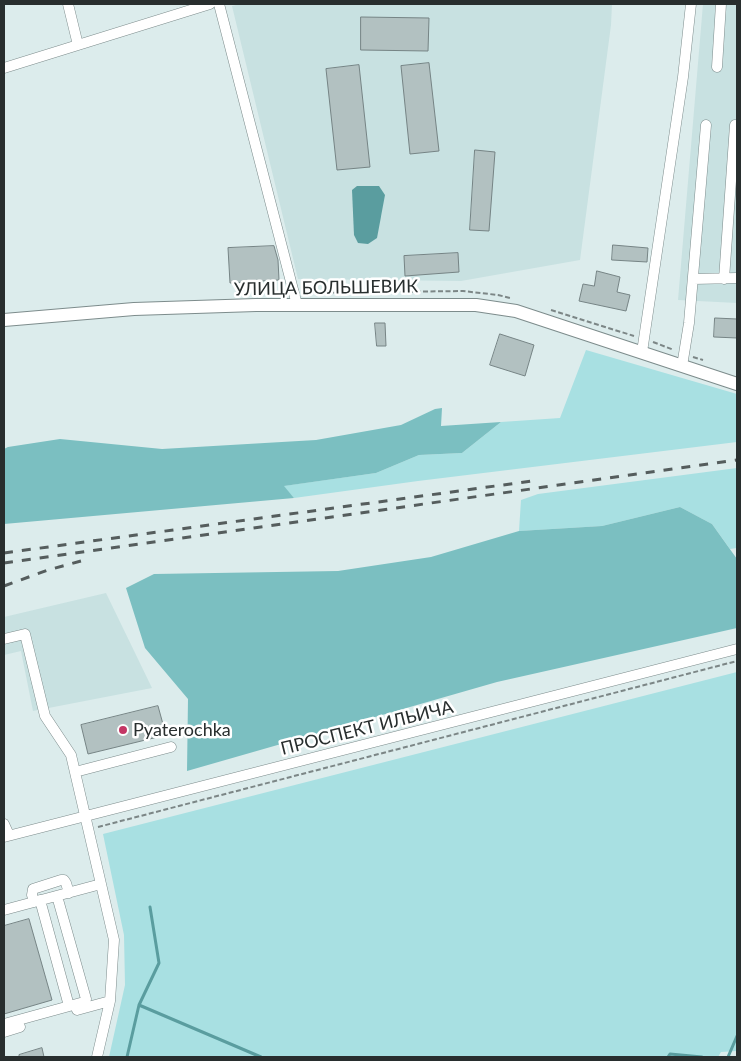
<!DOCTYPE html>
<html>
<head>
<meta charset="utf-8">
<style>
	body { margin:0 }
	#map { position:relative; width:741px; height:1061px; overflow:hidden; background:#dcecec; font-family:Lato,sans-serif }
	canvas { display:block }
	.frame { position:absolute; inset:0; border:5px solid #282e2e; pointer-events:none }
</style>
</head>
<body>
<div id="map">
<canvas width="741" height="1061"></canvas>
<div class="frame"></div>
</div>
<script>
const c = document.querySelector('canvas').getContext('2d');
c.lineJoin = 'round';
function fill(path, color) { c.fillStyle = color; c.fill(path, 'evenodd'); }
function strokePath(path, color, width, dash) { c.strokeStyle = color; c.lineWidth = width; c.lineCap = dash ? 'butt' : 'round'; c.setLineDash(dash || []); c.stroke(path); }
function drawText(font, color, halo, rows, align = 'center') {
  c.font = font + ' Lato,sans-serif'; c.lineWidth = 5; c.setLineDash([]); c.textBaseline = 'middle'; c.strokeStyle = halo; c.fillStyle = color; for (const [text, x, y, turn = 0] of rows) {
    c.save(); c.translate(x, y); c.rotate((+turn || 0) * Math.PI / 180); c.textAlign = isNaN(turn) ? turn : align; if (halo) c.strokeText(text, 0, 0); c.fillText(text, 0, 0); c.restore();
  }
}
fill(new Path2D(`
	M240,4H612L611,25L580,260L461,281L298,279L232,6Z
	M703,4H737V303L678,300Z
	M106,593L152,688L33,711L21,651L4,655V617Z`), '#c8e1e1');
fill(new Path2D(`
	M586,350L737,394V442L418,481L294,498L283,486L376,473L419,455L462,453L501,422L560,418Z
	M737,468V548L730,549L712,524L680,507L602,526L519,531L521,500L538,494Z
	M737,672V1051L721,1052L718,1057H109L125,985L124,935L103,834Z`), '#a8e0e2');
fill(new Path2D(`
	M442,408L441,426L501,422L462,453L419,455L376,473L284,486L294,498L4,524V449L8,447L60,439L162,449L316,440L401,425L435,409Z
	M680,507L712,524L737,559V628L497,682L187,771L188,699L145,648L126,588L154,574L338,571L431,557L519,531L602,526Z`), '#7bbfc1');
fill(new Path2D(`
	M357,186H379L385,195L377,238L368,244L358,243L354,235L352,190Z`), '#5a9d9f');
strokePath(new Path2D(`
	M139,1005L261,1057
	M127,1057L139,1005L159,963L150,907
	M668,1057L670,1054L702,1057
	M728,1057L737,1036`), '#5a9d9f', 3);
const building = new Path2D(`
	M361,17L429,18L428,51L361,50Z
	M429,63L439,151L410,154L401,66Z
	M359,65L370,167L337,170L326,69Z
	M475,150L495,152L489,231L470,230Z
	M613,245L648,248L647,262L612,260Z
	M274,246L278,260L279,280L230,283L228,248Z
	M458,253L459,272L405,276L404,256Z
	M597,271L620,277L617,292L630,295L626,311L579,301L583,284L594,286Z
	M715,318L737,319V338L714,337Z
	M375,323H385L386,346H377Z
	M500,334L534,345L525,376L490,365Z
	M158,706L166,735L88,754L81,725Z
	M29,919L52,1000L4,1014V926Z
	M42,1048L44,1057H19V1055Z`);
fill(building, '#b2c1c1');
strokePath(building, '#768485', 1);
const minor = new Path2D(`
	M68,4L78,45
	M219,4L297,305
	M717,67L721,4
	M4,68L210,4
	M693,279L737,278
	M724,279L735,125
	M642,352L683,77L691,4
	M682,366L689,323L706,125
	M4,639L25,634L45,716L71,755L114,940L110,1001L97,1057
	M75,772L171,747
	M4,824L9,835
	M4,837L737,649
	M40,900L69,1006
	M34,902L32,895L33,889L61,880H64L66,883L69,893
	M4,910L101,884
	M77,1010L110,1001
	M4,1024L84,1002L86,999L57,896
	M4,1032L20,1027`);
const major = new Path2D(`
	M4,320L134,309L256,305H476L516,311L737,384`);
strokePath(minor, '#7d8c8c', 11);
strokePath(major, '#7d8c8c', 14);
strokePath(new Path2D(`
	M303,293L463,291L498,295L510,298
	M551,310L634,336
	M653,342L674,350
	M693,357L703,360
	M98,827L737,661`), '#7c8686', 2, [5, 2.5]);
strokePath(minor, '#fff', 10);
strokePath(major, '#fff', 12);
strokePath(new Path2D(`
	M4,553L532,481
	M4,563L737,460
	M4,586L48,570L88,559`), '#555d5d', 3, [9, 9]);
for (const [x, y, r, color] of [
	[123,730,5,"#c43665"]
]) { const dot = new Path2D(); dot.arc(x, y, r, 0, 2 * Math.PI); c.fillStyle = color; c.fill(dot); strokePath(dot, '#fff', 2); }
drawText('18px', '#282e2e', '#fff', [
	["УЛИЦА БОЛЬШЕВИК",326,288,-1],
	["ПРОСПЕКТ ИЛЬИЧА",367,728,-14]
]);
drawText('18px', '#282e2e', '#fff', [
	["Pyaterochka",133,730]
], 'left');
</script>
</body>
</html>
